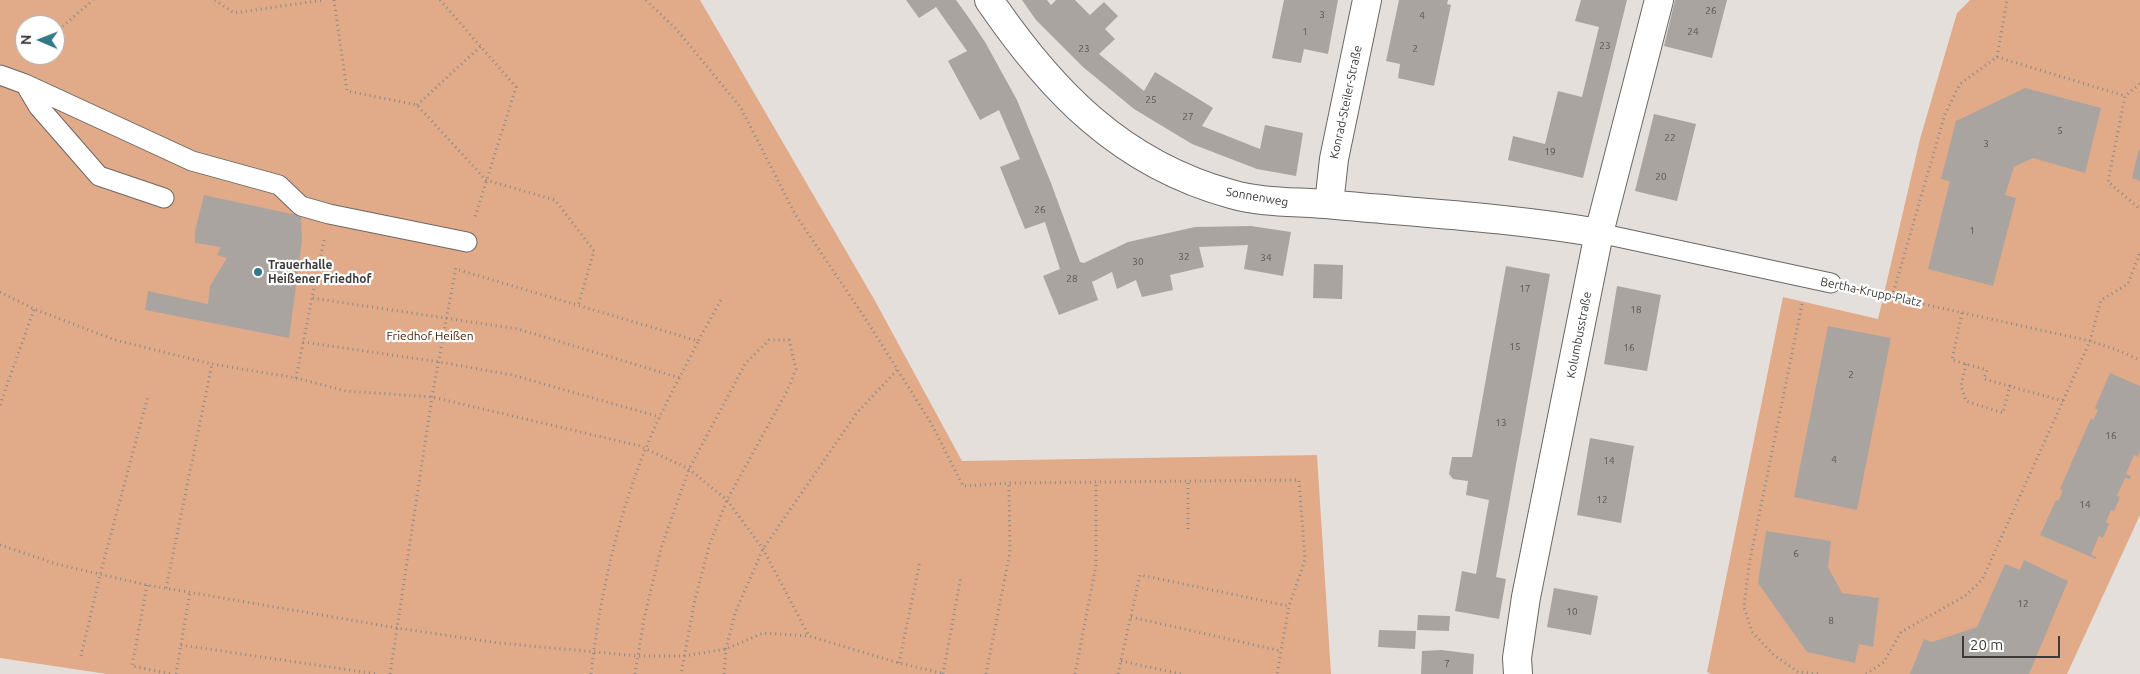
<!DOCTYPE html>
<html>
<head>
<meta charset="utf-8">
<style>
	body { margin:0 }
	#map { position:relative; width:2140px; height:674px; overflow:hidden; background:#e5dfdb; font-family:Ubuntu,sans-serif }
	canvas { display:block }
	.north { position:absolute; left:15px; top:15px; width:50px; height:50px; box-sizing:border-box; background:#fff; border:1px solid #b1b1b0; border-radius:50%; rotate:271deg; font-size:14px; font-weight:700; line-height:20px; text-align:center; color:#3d3b39 }
	.north::after { content:''; display:block; margin:auto; width:18px; height:22px; background:#347987; clip-path:polygon(50% 0,100% 100%,50% 72%,0 100%) }
	.scale { position:absolute; left:1962px; top:636px; width:98px; height:22px; box-sizing:border-box; border:2px solid #3d3b39; border-top:0; padding-left:6px; font-size:15px; line-height:18px; white-space:nowrap; color:#3d3b39; -webkit-text-stroke:4px #fff; paint-order:stroke }
</style>
</head>
<body>
<div id="map">
<canvas width="2140" height="674"></canvas>
<div class="north">N</div>
<div class="scale">20 m</div>
</div>
<script>
const c = document.querySelector('canvas').getContext('2d');
c.lineJoin = 'round';
function fill(path, color) { c.fillStyle = color; c.fill(path, 'evenodd'); }
function strokePath(path, color, width, dash) { c.strokeStyle = color; c.lineWidth = width; c.lineCap = dash ? 'butt' : 'round'; c.setLineDash(dash || []); c.stroke(path); }
function drawText(font, color, halo, rows, align = 'center') {
  c.font = font + ' Ubuntu,sans-serif'; c.lineWidth = 4.5; c.setLineDash([]); c.textBaseline = 'middle'; c.strokeStyle = halo; c.fillStyle = color; for (const [text, x, y, turn = 0] of rows) {
    c.save(); c.translate(x, y); c.rotate((+turn || 0) * Math.PI / 180); c.textAlign = isNaN(turn) ? turn : align; if (halo) c.strokeText(text, 0, 0); c.fillText(text, 0, 0); c.restore();
  }
}
fill(new Path2D(`
	M0,0H700L874,299L962,461L1317,455L1331,674H107L0,658ZM25,25H55V55H25Z
	M1970,0H2140V515L2067,674H1711L1707,672L1783,297L1878,319L1920,139L1957,13Z`), '#e1ab8a');
fill(new Path2D(`
	M906,0H956L969,18L985,42L1017,100L1051,183L1080,262L1084,263L1128,242L1195,227L1251,226L1291,232L1283,276L1244,269L1248,245L1199,247L1204,267L1170,275L1173,290L1142,297L1136,280L1117,289L1112,272L1092,282L1098,300L1059,315L1043,276L1060,269L1045,222L1025,229L1000,167L1020,159L999,110L980,120L948,61L967,51L936,7L919,18Z
	M1022,0H1047L1051,5L1056,0H1075L1090,15L1104,2L1118,16L1105,29L1115,39L1099,54L1144,91L1155,72L1213,108L1202,126L1260,149L1265,125L1303,133L1296,176L1257,169L1192,144L1134,109L1083,67L1036,20Z
	M1284,0H1338L1328,54L1304,49L1301,63L1272,58Z
	M1399,0H1448L1447,4L1451,5L1434,86L1398,78L1400,64L1386,61Z
	M1581,0H1627L1583,178L1508,160L1513,136L1545,144L1558,91L1582,97L1599,27L1575,21Z
	M1675,0H1727L1712,58L1664,46Z
	M2025,88L2101,108L2085,173L2033,158L2014,167L2005,195L2016,198L1993,286L1928,269L1950,181L1941,179L1956,121Z
	M1654,114L1696,124L1677,201L1635,191Z
	M2139,149H2140V181L2132,178Z
	M204,195L301,216L302,241L289,338L145,310L148,291L208,304L210,286L227,258L217,255L221,247L195,243V231Z
	M1314,264L1343,265L1342,299L1313,298Z
	M1506,266L1550,274L1496,577L1506,579L1499,619L1455,611L1462,571L1476,574L1489,500L1466,495L1468,481L1453,479L1449,474L1452,457H1472Z
	M1617,286L1661,295L1647,371L1604,364Z
	M1828,326L1891,338L1857,510L1794,497Z
	M2110,373L2140,386V451L2138,457L2134,455L2126,474L2131,476L2130,479L2125,478L2117,496L2120,497L2114,511L2111,510L2106,522L2109,524L2103,538L2099,536L2091,555L2096,557V559L2040,535L2056,500L2058,501L2063,491L2060,489L2091,418L2093,420L2098,410L2095,408Z
	M1590,438L1634,446L1621,523L1577,515Z
	M1766,531L1831,541L1828,567L1842,593L1879,598L1873,647L1859,644L1855,663L1807,652L1758,583Z
	M2024,560L2068,581L2029,674H1910L1924,639L1932,642L1977,627L2005,564L2020,570Z
	M1554,588L1598,596L1591,635L1547,627Z
	M1418,615L1450,616L1449,631L1417,630Z
	M1379,630L1416,631L1415,649L1378,647Z
	M1441,650L1474,654L1473,674H1421L1422,651Z`), '#aaa4a0');
const lane = new Path2D(`
	M0,75L25,84L192,161L279,185L301,206L329,214L467,242
	M25,84L38,106L99,176L164,198
	M1599,233L1831,283`);
const street = new Path2D(`
	M989,0C1051,91 1121,164 1231,194C1265,204 1301,201 1336,205C1424,213 1512,218 1599,233
	M1329,204L1334,159L1367,0
	M1518,674L1517,658L1526,597L1599,233L1659,0`);
strokePath(lane, '#6d6764', 21);
strokePath(street, '#6d6764', 30);
strokePath(new Path2D(`
	M215,0L234,13L323,0
	M334,0L347,91L417,105L486,180L555,200L594,251L578,306
	M440,0L516,87L475,217
	M646,0L677,30L741,108L795,214L865,318L931,423L963,486L1009,483L1299,480L1305,560L1289,606L1277,674
	M55,33L93,0
	M1997,57L2125,96
	M2140,84L2125,96L2108,182L2140,209
	M417,105L481,46
	M324,240L312,298L518,329L680,378
	M459,270L698,341L721,300
	M1855,289L2090,341L2117,350L2140,360
	M0,292L34,309L115,340L212,364L296,378L346,391L432,397L640,446L689,469L727,500L763,549L809,636L899,663L945,674
	M1892,297L1945,114L1960,84L1997,57L2007,0
	M1802,304L1749,565L1744,607L1752,632L1774,655L1798,672L1821,674
	M1962,313L1952,360L1987,370L1984,379L2063,401
	M303,342L440,362L512,375L660,417
	M1966,364L1961,386L1966,401L2003,413L2010,385
	M296,378L312,298
	M0,405L34,309
	M1188,529V481
	M0,545L60,565L147,585L397,628L499,643L638,656H684L726,649L763,633L809,636
	M147,585L132,666L171,674
	M166,588L212,364
	M1131,617L1281,651
	M181,645L377,674
	M81,656L100,575L148,396
	M1121,661L1181,674
	M899,663L920,561
	M176,674L190,592
	M390,674L432,397L456,267
	M591,674C601,586 622,496 660,416C672,391 686,366 698,341
	M635,674L644,619L661,548L689,469L745,364L769,340H789L796,369L787,391L727,500L710,543L695,599L681,674
	M724,674L726,649L735,613L763,549L856,414L897,370
	M943,674L961,576
	M986,674L1010,552L1009,483
	M1075,674L1096,565V483
	M1118,674L1140,575L1289,606
	M1866,674L1884,662L1901,632L1965,596L1982,580L2090,341L2101,300L2128,284L2140,252`), '#8c8885', 3, [1, 4]);
strokePath(lane, '#fff', 19);
strokePath(street, '#fff', 28);
for (const [x, y, r, color] of [
	[258,272,5,"#347987"]
]) { const dot = new Path2D(); dot.arc(x, y, r, 0, 2 * Math.PI); c.fillStyle = color; c.fill(dot); strokePath(dot, '#fff', 2); }
drawText('10px', '#585553', null, [
	["26",1711,11],
	["3",1322,15],
	["4",1422,16],
	["1",1305,32],
	["24",1693,32],
	["23",1605,46],
	["23",1084,49],
	["2",1415,49],
	["25",1151,100],
	["27",1188,117],
	["5",2060,131],
	["22",1670,138],
	["3",1986,144],
	["19",1550,152],
	["20",1661,177],
	["26",1040,210],
	["1",1972,231],
	["32",1184,257],
	["34",1266,258],
	["30",1138,262],
	["28",1072,279],
	["17",1525,289],
	["18",1636,310],
	["15",1515,347],
	["16",1629,348],
	["2",1851,375],
	["13",1501,423],
	["16",2111,436],
	["4",1834,460],
	["14",1609,461],
	["12",1602,500],
	["14",2085,505],
	["6",1796,554],
	["12",2023,604],
	["10",1572,612],
	["8",1831,621],
	["7",1447,664]
]);
drawText('12px', '#3d3b39', '#fff', [
	["Konrad-Steiler-Straße",1346,102,-78],
	["Sonnenweg",1257,197,10],
	["Bertha-Krupp-Platz",1871,292,12],
	["Kolumbusstraße",1579,335,-79]
]);
drawText('bold 12px', '#3d3b39', '#fff', [
	["Trauerhalle",268,265],
	["Heißener Friedhof",268,279]
], 'left');
drawText('12px', '#4b2304', '#fff', [
	["Friedhof Heißen",430,336]
]);
</script>
</body>
</html>
